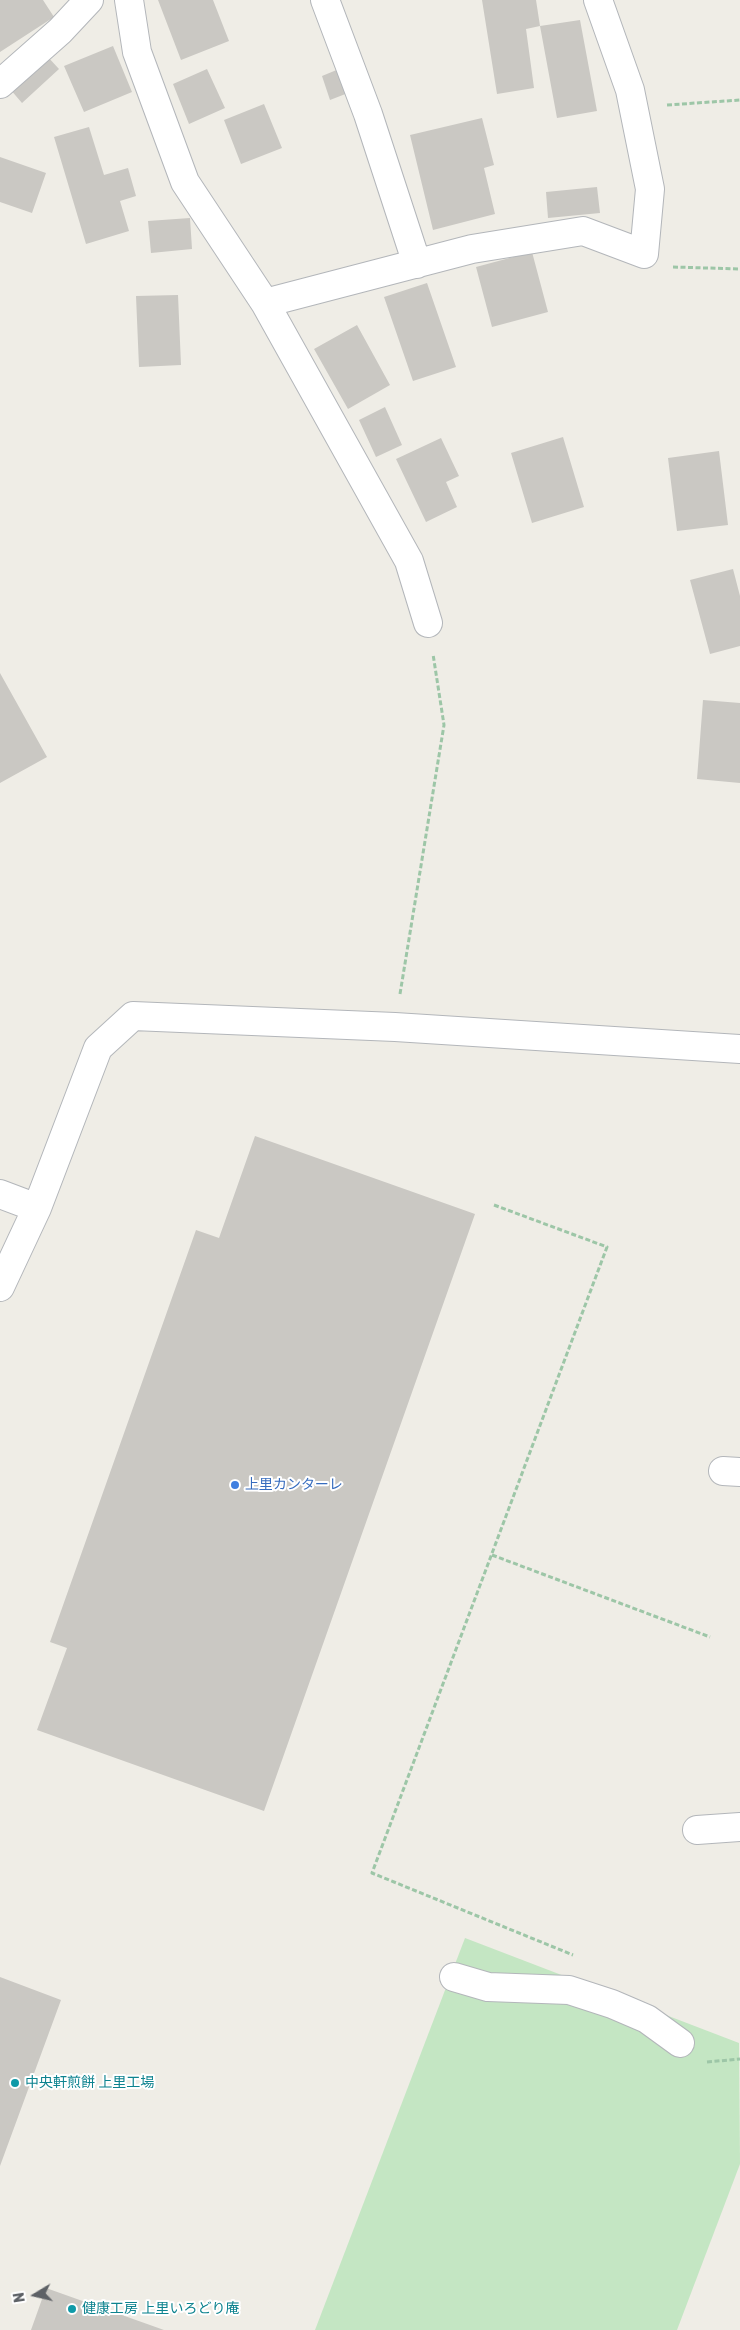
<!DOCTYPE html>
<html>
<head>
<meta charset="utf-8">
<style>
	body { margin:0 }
	#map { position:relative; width:740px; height:2330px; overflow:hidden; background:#efede6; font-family:Rubik,sans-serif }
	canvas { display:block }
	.north { position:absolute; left:10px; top:2270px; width:50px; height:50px; -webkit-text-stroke:4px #fff; paint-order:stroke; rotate:261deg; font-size:14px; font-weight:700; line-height:20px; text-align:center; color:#5d6166 }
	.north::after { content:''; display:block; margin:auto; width:18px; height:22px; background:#5d6166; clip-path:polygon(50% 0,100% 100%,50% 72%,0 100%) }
</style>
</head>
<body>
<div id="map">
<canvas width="740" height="2330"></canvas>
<div class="north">N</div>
</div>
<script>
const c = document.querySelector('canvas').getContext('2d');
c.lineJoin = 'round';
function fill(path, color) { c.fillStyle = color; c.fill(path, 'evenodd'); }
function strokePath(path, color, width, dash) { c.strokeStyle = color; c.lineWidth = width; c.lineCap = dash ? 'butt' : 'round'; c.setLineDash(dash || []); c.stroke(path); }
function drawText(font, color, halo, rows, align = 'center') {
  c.font = font + ' Rubik,"Noto Sans JP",sans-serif'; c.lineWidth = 4; c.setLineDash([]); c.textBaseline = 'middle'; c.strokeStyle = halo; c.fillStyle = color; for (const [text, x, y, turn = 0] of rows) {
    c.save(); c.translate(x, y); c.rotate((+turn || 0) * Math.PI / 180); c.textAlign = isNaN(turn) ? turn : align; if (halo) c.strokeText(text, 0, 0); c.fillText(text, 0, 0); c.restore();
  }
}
fill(new Path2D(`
	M465,1938L739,2043L740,2164L677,2330H315Z`), '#c4e6c3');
fill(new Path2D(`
	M0,0H43L54,17L0,52Z
	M158,0H213L229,41L181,60Z
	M482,0H536L540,26L580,20L597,111L557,118L540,26L526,29L534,88L497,94Z
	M113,46L132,92L84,112L64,66Z
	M47,56L59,69L22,103L10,89Z
	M207,69L225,108L189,124L173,84Z
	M339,69L348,93L330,100L322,76Z
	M264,104L282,148L241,164L224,120Z
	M482,118L494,165L484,168L495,214L433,230L410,135Z
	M89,127L104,175L128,168L136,196L120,201L129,231L86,244L54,137Z
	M0,157L46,173L32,213L0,202Z
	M597,187L600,213L548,218L546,192Z
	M190,218L192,249L151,253L148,221Z
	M532,252L548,312L492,327L476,267Z
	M427,283L456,367L413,381L384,297Z
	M178,295L181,365L139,367L136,296Z
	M357,325L390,385L348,409L314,349Z
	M385,407L402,445L376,457L359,420Z
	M563,437L584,507L532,523L511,453Z
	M441,438L459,476L446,482L457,507L426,522L396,459Z
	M719,451L728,525L677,531L668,458Z
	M733,569L740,596V646L710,654L690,580Z
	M0,673L47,757L0,783Z
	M703,700L740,703V783L697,779Z
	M255,1136L475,1214L264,1811L37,1730L67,1648L50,1642L196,1230L219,1238Z
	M0,1977L61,2000L0,2166Z
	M46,2288L164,2330H31Z`), '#cac8c3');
const minor = new Path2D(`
	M129,0L137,52L185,182L265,303
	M325,0L368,114L417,264
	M0,84L60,31L89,0
	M428,623L409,561L265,303L472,249L583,231L644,254L650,189L630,90L598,0
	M0,1194L37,1208
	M0,1287L37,1208L98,1048L133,1016L395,1027L740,1049
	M723,1471L740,1472
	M697,1830L740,1827
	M454,1977L488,1987L569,1990L612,2004L647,2019L680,2043`);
strokePath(minor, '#b3b6ba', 30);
strokePath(new Path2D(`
	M667,105L740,100
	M673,267L740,269
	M400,994L444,725L433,654
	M494,1205L607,1247L372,1873L573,1955
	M492,1555L710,1637
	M707,2062L740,2059`), '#9dc6a7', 3, [5, 2.5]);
strokePath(minor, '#fff', 28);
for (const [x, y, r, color] of [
	[235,1485,5,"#3f7fe0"],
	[15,2083,5,"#0f9aa8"],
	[72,2309,5,"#0f9aa8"]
]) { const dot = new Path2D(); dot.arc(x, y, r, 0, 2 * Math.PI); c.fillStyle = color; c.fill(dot); strokePath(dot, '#fff', 2); }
drawText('14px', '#366cbe', '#fff', [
	["上里カンターレ",245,1485]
], 'left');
drawText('14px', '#0d838f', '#fff', [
	["中央軒煎餅 上里工場",25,2083],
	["健康工房 上里いろどり庵",82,2309]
], 'left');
</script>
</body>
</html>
